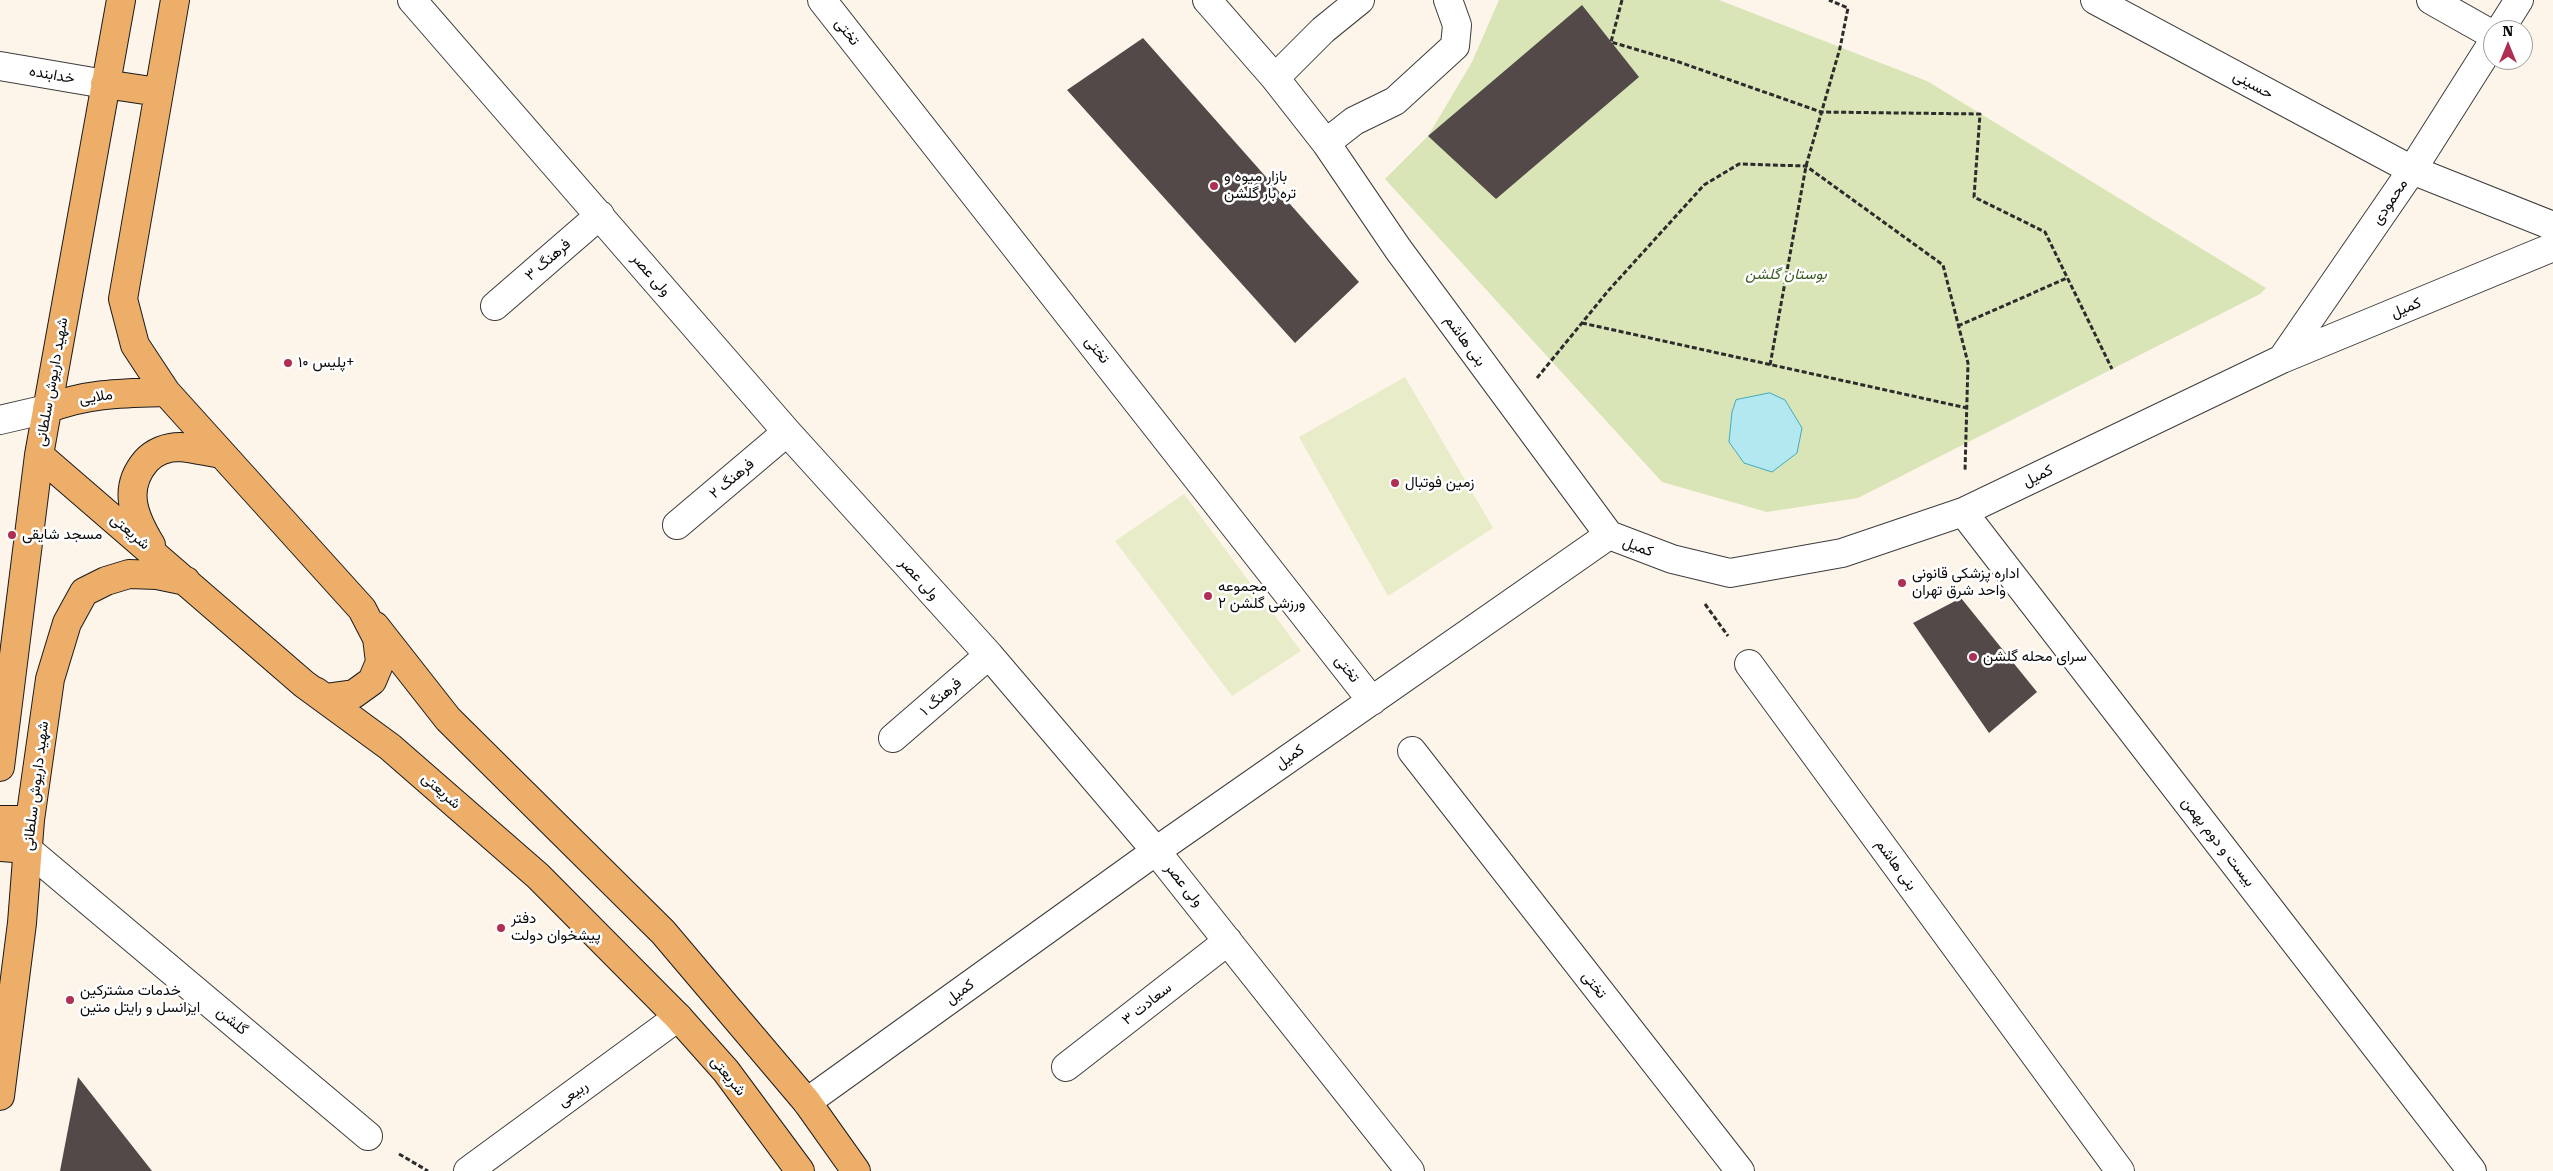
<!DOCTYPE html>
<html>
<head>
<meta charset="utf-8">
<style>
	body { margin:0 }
	#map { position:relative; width:2553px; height:1171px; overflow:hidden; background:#fdf5ea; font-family:"Roboto Serif",serif }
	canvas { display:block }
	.north { position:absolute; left:2483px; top:20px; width:50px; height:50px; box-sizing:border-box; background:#fff; border:1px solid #9d9d9d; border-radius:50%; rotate:0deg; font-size:14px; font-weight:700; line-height:20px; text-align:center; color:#0a0a0a }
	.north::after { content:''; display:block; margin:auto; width:18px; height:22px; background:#ae2f53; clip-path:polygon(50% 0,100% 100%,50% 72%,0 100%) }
</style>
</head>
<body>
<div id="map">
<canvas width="2553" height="1171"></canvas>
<div class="north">N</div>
</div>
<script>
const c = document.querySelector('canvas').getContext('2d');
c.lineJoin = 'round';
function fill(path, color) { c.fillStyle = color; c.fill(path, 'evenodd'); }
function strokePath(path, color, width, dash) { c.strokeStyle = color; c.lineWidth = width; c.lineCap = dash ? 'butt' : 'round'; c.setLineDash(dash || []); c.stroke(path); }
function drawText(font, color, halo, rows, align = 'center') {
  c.font = font + ' "Roboto Serif",Vazirmatn,serif'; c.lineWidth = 5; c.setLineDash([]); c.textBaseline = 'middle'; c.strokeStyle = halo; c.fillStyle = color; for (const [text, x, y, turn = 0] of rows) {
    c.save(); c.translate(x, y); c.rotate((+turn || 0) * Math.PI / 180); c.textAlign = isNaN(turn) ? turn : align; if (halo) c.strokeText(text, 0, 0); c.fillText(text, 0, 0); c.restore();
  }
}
fill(new Path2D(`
	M1499,0H1719L1927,81L2266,288L2260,294L1858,498L1767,512L1662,482L1385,179L1428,136L1472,62Z`), '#d9e4b7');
fill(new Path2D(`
	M1405,377L1493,528L1388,596L1299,437Z
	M1184,494L1301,651L1232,696L1115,541Z`), '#e8ecc8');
const water = new Path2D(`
	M1770,393L1785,400L1802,428L1797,453L1772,472L1744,463L1729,442L1732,412L1736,400Z`);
fill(water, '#b3e8f0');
strokePath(water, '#40acc1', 1);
fill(new Path2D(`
	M1582,5L1639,77L1496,199L1428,136Z
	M1143,38L1359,282L1295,343L1067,90Z
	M1961,598L2037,692L1989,733L1913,623Z
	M78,1077L152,1171H60Z`), '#524948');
const minor = new Path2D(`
	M412,0L787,432L989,655L1156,851L1410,1171
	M822,0L1372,701
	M1207,0L1275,78
	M1360,0L1323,30L1275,78L1326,143L1354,121L1395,101L1455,46L1457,25L1448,0
	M2095,0L2412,170L2553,226
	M2431,0L2493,35
	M2500,30L2519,0
	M0,66L105,84
	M1326,143L1398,249L1609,535
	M495,306L600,215
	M2282,359L2412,170L2493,42
	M0,420L47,409
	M1963,512L2472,1171
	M677,525L787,432
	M1609,535L1672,559L1730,573L1842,553L1963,512L2282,359L2553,247
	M1749,664L2120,1171
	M893,738L989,655
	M1412,751L1740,1171
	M27,849L368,1136
	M1066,1067L1228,941
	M807,1102L1156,851L1609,535
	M468,1171L678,1017`);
const major = new Path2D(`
	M175,0L123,299L135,345L166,392L362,609L377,638L380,662L372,681L354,694L325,698L315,691
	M105,84L158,92
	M47,409C86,393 124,393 166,392
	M39,455L304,684L390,747L538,876L678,1017L726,1071L800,1171
	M151,545C134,517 122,489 146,461C154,452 167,447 180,447C193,448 208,452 221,454
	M375,626L448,719L663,932L807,1102L856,1171
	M0,767L39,455L121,0
	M0,820H30
	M0,847L27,849
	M0,1096L22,923L30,820L50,679L67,623L84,592L106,581L129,574L157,575L186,581`);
strokePath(minor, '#3d3d3d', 30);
strokePath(major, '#1b1b1b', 30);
strokePath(new Path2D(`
	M1622,0L1611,42L1679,62L1821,112L1980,114L1974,197L2045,232L2112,369
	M1582,323L1967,408
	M1958,326L2067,278
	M1770,365L1806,166L1840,48L1848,8L1829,0
	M1537,378L1608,291L1704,185L1739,164L1806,166L1943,265L1968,363L1965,471
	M1705,604L1728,636
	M399,1154L428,1171`), '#2c2c2c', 3, [5, 2.5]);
strokePath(minor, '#fff', 28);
strokePath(major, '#edae6a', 28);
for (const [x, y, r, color] of [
	[1214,186,5,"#ae2f53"],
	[288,363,5,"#ae2f53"],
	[1395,483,5,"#ae2f53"],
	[12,535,5,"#ae2f53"],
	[1902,583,5,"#ae2f53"],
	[1208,596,5,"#ae2f53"],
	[1973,657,5,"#ae2f53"],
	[501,928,5,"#ae2f53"],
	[70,1000,5,"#ae2f53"]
]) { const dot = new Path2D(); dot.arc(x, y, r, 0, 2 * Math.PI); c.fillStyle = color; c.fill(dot); strokePath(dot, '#fff', 2); }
drawText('15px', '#0a0a0a', '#fff', [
	["تختی",847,32,52],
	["خدابنده",52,75,10],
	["حسینی",2253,85,28],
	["محمودی",2390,202,-56],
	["فرهنگ ۳",548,260,-41],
	["ولی عصر",651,275,49],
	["کمیل",2406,308,-22],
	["بنی هاشم",1465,341,54],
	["تختی",1097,350,52],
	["شهید داریوش سلطانی",52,382,-80],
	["ملایی",96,397,-8],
	["کمیل",2038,476,-26],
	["فرهنگ ۲",732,479,-40],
	["شریعتی",130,532,40],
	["کمیل",1638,547,21],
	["ولی عصر",919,579,48],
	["تختی",1347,669,52],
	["فرهنگ ۱",941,697,-41],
	["کمیل",1290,757,-35],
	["شهید داریوش سلطانی",36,786,-83],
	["شریعتی",441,791,41],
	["بیست و دوم بهمن",2218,842,52],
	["بنی هاشم",1896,865,54],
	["ولی عصر",1184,885,51],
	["تختی",1594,985,52],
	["کمیل",960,992,-36],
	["سعادت ۳",1147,1004,-38],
	["گلشن",232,1021,40],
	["شریعتی",728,1076,51],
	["ربیعی",573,1094,-36]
]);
drawText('15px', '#0a0a0a', '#fff', [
	["بازار میوه و",1224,177],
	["تره بار گلشن",1224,194],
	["پلیس ۱۰+",298,363],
	["زمین فوتبال",1405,483],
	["مسجد شایقی",22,535],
	["اداره پزشكی قانونی",1912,574],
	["واحد شرق تهران",1912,591],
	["مجموعه",1218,587],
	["ورزشی گلشن ۲",1218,604],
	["سرای محله گلشن",1983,657],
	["دفتر",511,919],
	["پیشخوان دولت",511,936],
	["خدمات مشترکین",80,991],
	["ایرانسل و رایتل متین",80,1008]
], 'left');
drawText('italic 15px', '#3b5c21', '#fff', [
	["بوستان گلشن",1786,275]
]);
</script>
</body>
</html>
